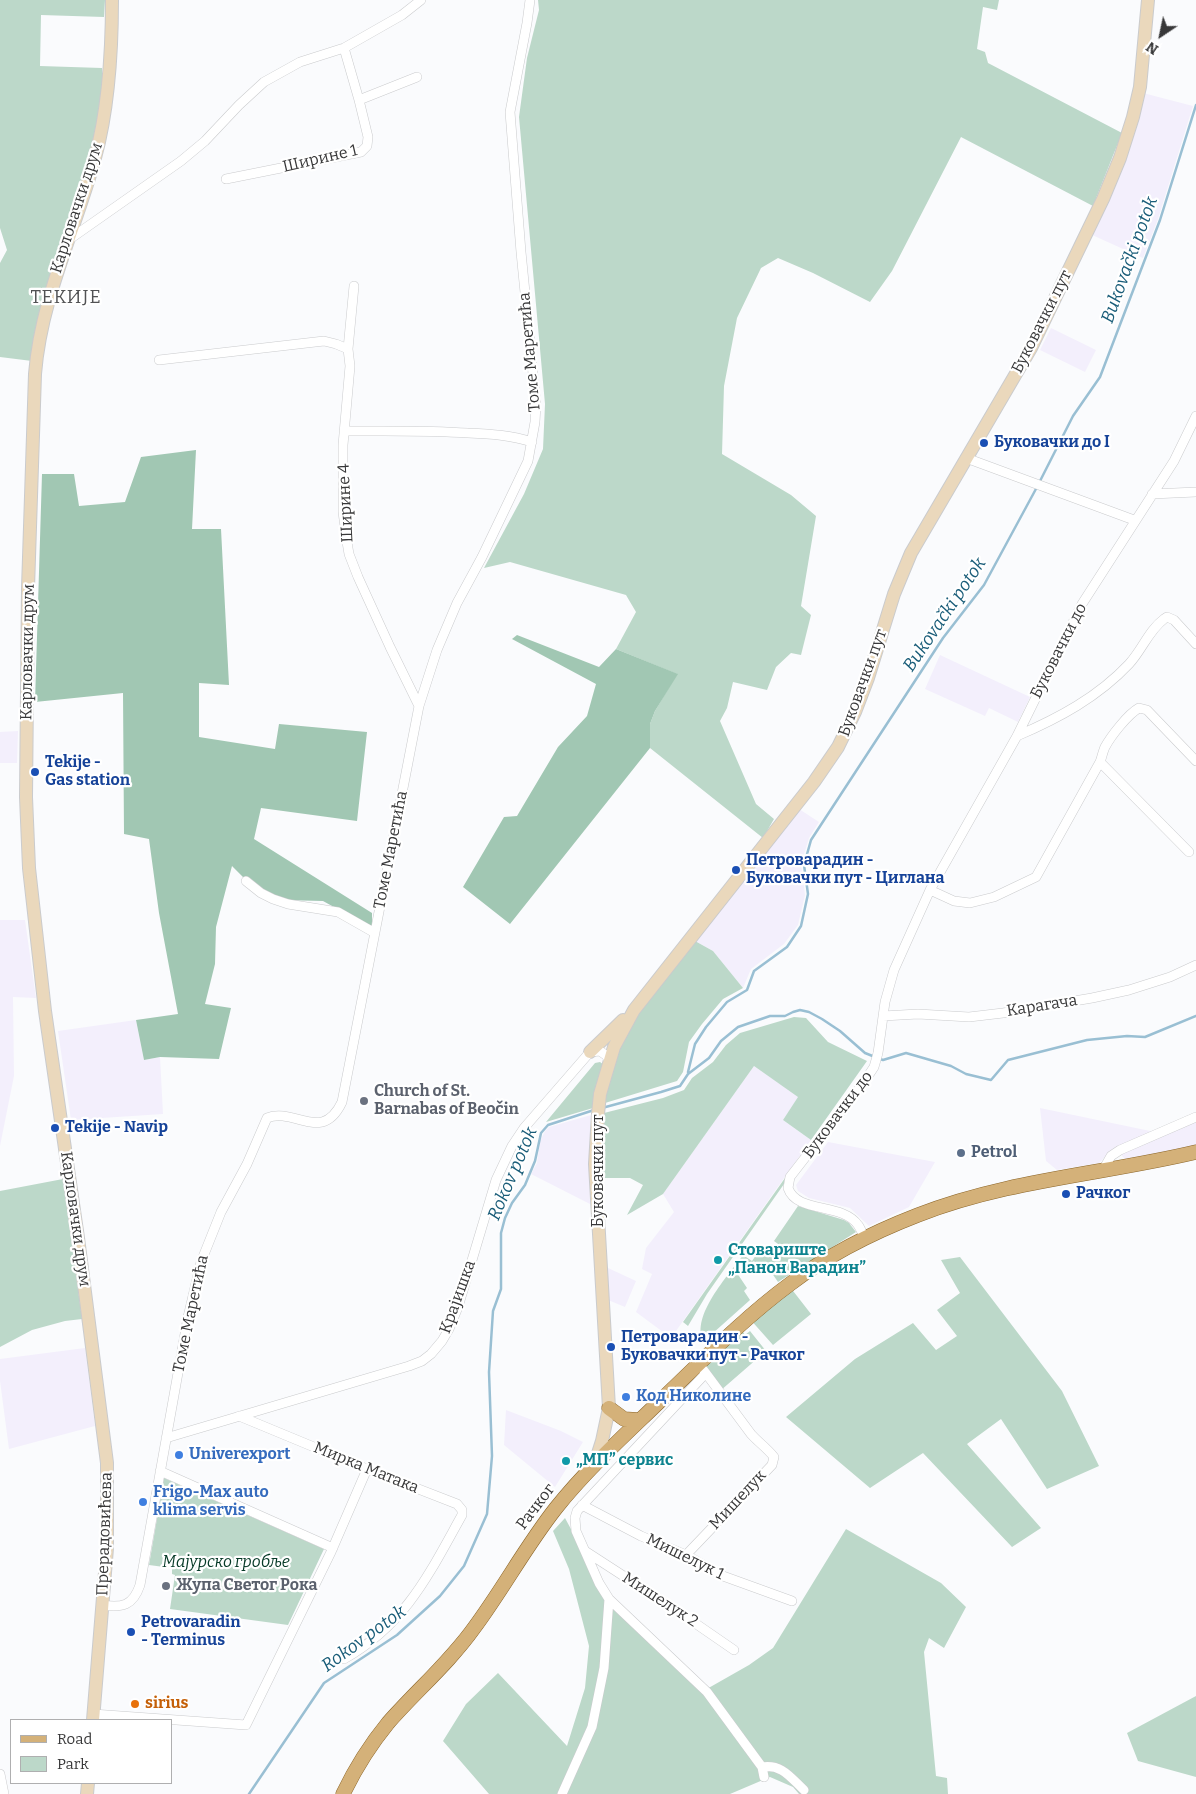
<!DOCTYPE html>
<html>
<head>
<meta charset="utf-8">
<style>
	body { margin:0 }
	#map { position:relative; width:1196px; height:1794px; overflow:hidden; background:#fafbfd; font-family:Bitter,serif }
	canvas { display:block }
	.legend { position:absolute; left:10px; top:1719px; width:162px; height:65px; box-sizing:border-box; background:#fff; border:1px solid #afafb0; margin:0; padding:6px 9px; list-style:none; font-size:15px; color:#383839 }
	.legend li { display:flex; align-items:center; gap:10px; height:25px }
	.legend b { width:25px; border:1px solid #afafb0 }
	.north { position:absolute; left:1136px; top:10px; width:50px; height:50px; -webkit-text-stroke:4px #fff; paint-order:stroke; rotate:214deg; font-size:14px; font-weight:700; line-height:20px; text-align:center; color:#383839 }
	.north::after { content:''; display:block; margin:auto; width:18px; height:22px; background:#383839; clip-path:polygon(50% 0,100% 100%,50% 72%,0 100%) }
</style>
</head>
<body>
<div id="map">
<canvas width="1196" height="1794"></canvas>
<ul class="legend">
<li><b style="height:6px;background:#d4b179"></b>Road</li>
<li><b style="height:14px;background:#bcd8c9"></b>Park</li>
</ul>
<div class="north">N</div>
</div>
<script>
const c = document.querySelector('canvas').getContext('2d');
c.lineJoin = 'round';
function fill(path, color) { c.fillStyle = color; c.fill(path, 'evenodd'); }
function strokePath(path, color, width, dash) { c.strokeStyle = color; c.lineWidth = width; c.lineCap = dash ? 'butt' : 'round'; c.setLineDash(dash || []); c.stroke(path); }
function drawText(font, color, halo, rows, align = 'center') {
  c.font = font + ' Bitter,serif'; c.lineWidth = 4.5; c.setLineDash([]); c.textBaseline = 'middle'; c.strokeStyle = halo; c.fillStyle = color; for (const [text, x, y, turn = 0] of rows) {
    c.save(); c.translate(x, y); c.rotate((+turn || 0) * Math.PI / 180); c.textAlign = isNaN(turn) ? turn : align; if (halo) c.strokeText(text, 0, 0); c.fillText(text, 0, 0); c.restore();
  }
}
fill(new Path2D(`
	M1143,93L1193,106L1158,219L1143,258L1090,234Z
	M1051,328L1096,350L1085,372L1040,350Z
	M940,655L1030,697L1018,722L989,708L985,716L925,689Z
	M18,731L17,763H0V732Z
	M799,809L819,822L809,838L801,864L805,895L798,925L784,944L751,969L743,988L713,951L695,941Z
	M0,920H25L36,998L13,997L14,1076L0,1146Z
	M136,1020L144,1060L160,1057L163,1114L71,1120L58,1031Z
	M754,1066L799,1097L783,1120L811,1140L671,1338L636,1312L652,1274L642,1269L646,1248L674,1212L663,1194Z
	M1040,1108L1155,1132L1110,1152L1099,1163L1057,1170L1046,1161Z
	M591,1115L589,1154L590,1204L531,1174L537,1163L540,1141L545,1131L549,1127Z
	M1196,1120V1145L1184,1148L1125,1159L1122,1156V1152Z
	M828,1142L935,1162L909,1207L869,1226L850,1208L809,1198L798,1191L796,1185Z
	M608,1268L636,1281L625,1307L608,1300Z
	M85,1348L95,1426L9,1449L0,1381V1359Z
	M506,1410L561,1431L583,1442L555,1487L504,1445Z`), '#f3effc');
fill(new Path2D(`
	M0,0H105L104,17L41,15L40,66L102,68V92L98,125L32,361L0,357V263L7,250L0,228Z
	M538,0H999L997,10L983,7L977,49L985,52L988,63L1122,133L1093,206L961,137L892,271L870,302L813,273L778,258L761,268L737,318L724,386L722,454L791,495L816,516L801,606L811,615L801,655L791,653L776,667L767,690L733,682L727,708L720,721L756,804L774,819L763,838L650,748V724L655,711L677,674L616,649L636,612L626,595L510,562L484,568L524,494L543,449L545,404L519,117L527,58L539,10Z
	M695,941L713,951L743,988L723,999L702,1024L689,1042L683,1072L677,1081L605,1103V1094L618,1049L638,1013Z
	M794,1017L806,1018L828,1042L867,1061L811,1140L783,1120L798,1097L754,1066L663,1194L627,1215L643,1185L630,1178H602V1147L604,1113L663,1098L684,1090L692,1078L713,1062L726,1045L740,1033Z
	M600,1062L604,1065L593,1108L546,1122L595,1063Z
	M785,1178L784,1184L707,1294L688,1326L683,1322Z
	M63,1179L82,1319L65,1321L32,1330L0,1347V1191Z
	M798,1206L844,1220L849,1223L856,1232L778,1282L767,1266L764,1268L761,1264L758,1266L754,1261L737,1273L747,1288L744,1291L750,1300L703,1342C691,1315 728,1276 743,1255L752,1261L761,1248L771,1255L778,1244L774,1241Z
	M960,1257L1062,1391L1099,1466L1047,1489L1001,1419L967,1444L1041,1528L1012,1547L923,1453L870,1488L786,1417L855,1359L913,1323L936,1350L957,1336L937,1310L960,1293L941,1260Z
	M790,1287L811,1314L773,1345L749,1318Z
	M741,1329L745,1335L750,1331L766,1351L720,1391L706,1371L703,1359Z
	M164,1478L324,1549L288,1625L170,1609L175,1575L172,1574V1569L169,1566L164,1567L149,1565Z
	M565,1518L608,1598L705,1690L749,1665L773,1648L846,1529L941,1583L966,1607L944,1648L929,1638L924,1652L936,1776L947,1778L948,1794H799L793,1787L770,1777L730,1794H489L443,1741L466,1704L498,1673L567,1746L585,1688L589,1646L569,1569L553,1531Z
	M1196,1696V1777L1138,1761L1127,1733Z`), '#bcd8c9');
fill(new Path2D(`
	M196,450L192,529H221L229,685L199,683V737L275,749L279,724L367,732L357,821L261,808L254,839L372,913V928L323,901L283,900L247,881L232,866L216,927L215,964L205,1004L231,1008L219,1059L160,1057L144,1060L136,1020L178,1014L159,913L149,839L124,834L123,693L35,702L42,474H74L79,506L125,502L141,457Z
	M517,635L599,667L616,649L678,674L655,711L650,724V748L510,924L463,887L504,817L517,816L558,747L587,716L596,684L512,639Z`), '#a1c7b3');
strokePath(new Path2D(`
	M1039,483L1073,416L1100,377L1160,220L1196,105
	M880,1059L883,1060L906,1053L951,1066L966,1074L991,1080L1008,1060L1087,1040L1127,1036L1145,1037L1196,1016
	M688,1072L695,1044L706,1027L727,1002L747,990L754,971L787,947L801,926L808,894L804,865L811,840L943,638L984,585L1037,487
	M602,1108L661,1092L680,1086L688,1074L709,1058L721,1041L738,1027L770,1016H785L793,1012L800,1010L809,1012L822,1019L840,1031L865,1053L875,1057
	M249,1794L324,1683L397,1635L440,1596L464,1566L487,1514L492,1456L489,1372L493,1311L501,1289V1233L505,1218L512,1203L525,1185L535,1161L541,1133L548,1125L594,1110`), '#99bfd3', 2.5);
const street = new Path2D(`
	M344,48L359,100L417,77
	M226,179L361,152L367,146L368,137L359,100
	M67,241L181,161L205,141L239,105L264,82L300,62L344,48L402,15L421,0
	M354,286L348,349L350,366L343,445V512L347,542L349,554L358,577L390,647L419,706
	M159,360L324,341L336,344L348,349
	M344,431C385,431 426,430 468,433C490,434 511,435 532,442
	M966,458L1134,520
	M1152,494L1196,492
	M1017,736C1059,718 1098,697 1129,664C1142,650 1149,630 1164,619L1167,617L1174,620L1196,644
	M1100,762L1189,852
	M246,881L261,893L273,899L288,904L338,912L375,933
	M930,890L954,901L970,903L994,897L1036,877L1100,762C1102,757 1103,751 1105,747C1111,736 1128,714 1139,708L1147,710L1196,761
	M883,1016L918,1014L969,1017L1003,1013L1092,998L1129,990L1170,977L1196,965
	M1103,1170L1111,1156L1120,1150L1196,1117
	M865,1239C863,1235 861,1229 858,1225C842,1202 797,1214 788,1188L790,1177L864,1082L874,1067L878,1053L885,1002L894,970L930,890L1017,736L1082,604L1174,461L1196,416
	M705,1374L577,1511L575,1518L576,1531L599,1583L609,1599L707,1692L762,1767L764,1777
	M239,1416L367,1469L457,1504L462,1510V1515C429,1574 406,1624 344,1659
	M166,1438L409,1366L422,1361L431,1354L442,1341L449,1329L458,1307L496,1180L512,1146L524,1128L590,1052L600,1051L607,1056L609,1062
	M160,1471L333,1548
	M582,1505L641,1536L686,1555L723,1576L792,1601
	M585,1551L676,1610L734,1650
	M686,1555L772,1465L774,1457C767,1448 758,1442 751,1434L702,1368
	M102,1605C122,1608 133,1606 140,1585L188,1317L201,1262L221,1212L247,1164L267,1118C295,1107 322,1144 342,1102L419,706L437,650L457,603L482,557L528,461L535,422L536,404L521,252L510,112L527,23L530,0
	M93,1714L246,1725L331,1552L367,1469
	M762,1767C782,1764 790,1777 804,1790
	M0,1774L4,1794
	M562,1794L592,1727L604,1668L609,1599`);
const secondary = new Path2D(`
	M590,1052L623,1020
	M594,1466L602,1441L609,1408L595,1164L598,1114L600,1094L614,1047L634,1010L814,782L838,747L855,712L868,678L894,594L911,553L1031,348L1103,199L1120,158L1133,117L1140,87L1148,0
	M93,1720L107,1548V1463L78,1238L45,1011L29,868L26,797L28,588L35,374C41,298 75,231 95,158C109,107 112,53 112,0
	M87,1794L88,1783`);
const primary = new Path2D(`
	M609,1408L624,1419L640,1420
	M343,1794C355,1769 370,1745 388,1723C416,1691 449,1663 474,1628C503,1589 526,1546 556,1508C588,1468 625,1435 661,1400C703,1360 744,1318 790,1284C828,1255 874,1232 918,1215C1007,1180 1104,1174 1196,1152`);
strokePath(street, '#cacbcd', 10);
strokePath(secondary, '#cacbcd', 14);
strokePath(primary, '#8b6529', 15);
strokePath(street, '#fff', 9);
strokePath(secondary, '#ead8bc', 12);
strokePath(primary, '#d4b179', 14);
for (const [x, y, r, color] of [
	[984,443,5,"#1a4fb4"],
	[35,772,5,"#1a4fb4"],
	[736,870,5,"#1a4fb4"],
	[364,1101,5,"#6b7280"],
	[55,1128,5,"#1a4fb4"],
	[961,1153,5,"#5c6f8a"],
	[1066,1194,5,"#1a4fb4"],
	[718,1260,5,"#0f9aa8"],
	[611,1347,5,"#1a4fb4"],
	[626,1397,5,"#3f7fe0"],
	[179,1455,5,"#3f7fe0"],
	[566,1461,5,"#0f9aa8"],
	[143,1502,5,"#3f7fe0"],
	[166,1586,5,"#6b7280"],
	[131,1632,5,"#1a4fb4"],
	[135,1704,5,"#e8710a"]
]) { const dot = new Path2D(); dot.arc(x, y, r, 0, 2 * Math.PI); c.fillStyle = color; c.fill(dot); strokePath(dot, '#fff', 2); }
drawText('16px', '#383839', '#fff', [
	["Ширине 1",320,159,-13],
	["Карловачки друм",77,208,-72],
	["Буковачки пут",1042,322,-63],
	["Томе Маретића",530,352,-95],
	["Ширине 4",346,503,-93],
	["Буковачки до",1059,651,-63],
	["Карловачки друм",28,652,-89],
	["Буковачки пут",863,683,-70],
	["Томе Маретића",391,850,-79],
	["Карагача",1042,1006,-9],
	["Буковачки до",838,1115,-53],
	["Буковачки пут",599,1171,-90],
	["Карловачки друм",75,1219,82],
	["Крајишка",458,1297,-70],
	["Томе Маретића",191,1314,-78],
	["Мирка Матака",366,1468,22],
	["Мишелук",738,1500,-47],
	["Рачког",536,1507,-53],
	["Прерадовићева",105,1534,-88],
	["Мишелук 1",685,1557,26],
	["Мишелук 2",660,1600,33]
]);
drawText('bold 16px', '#164399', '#fff', [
	["Буковачки до I",994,443],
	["Tekije -",45,763],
	["Gas station",45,781],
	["Петроварадин -",746,861],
	["Буковачки пут - Циглана",746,879],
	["Tekije - Navip",65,1128],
	["Рачког",1076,1194],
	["Петроварадин -",621,1338],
	["Буковачки пут - Рачког",621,1356],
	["Petrovaradin",141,1623],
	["- Terminus",141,1641]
], 'left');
drawText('bold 16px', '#5b616d', '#fff', [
	["Church of St.",374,1092],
	["Barnabas of Beočin",374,1110],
	["Жупа Светог Рока",176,1586]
], 'left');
drawText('bold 16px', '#4e5e75', '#fff', [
	["Petrol",971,1153]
], 'left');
drawText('bold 16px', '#0d838f', '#fff', [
	["Стовариште",728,1251],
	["„Панон Варадин”",728,1269],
	["„МП” сервис",576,1461]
], 'left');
drawText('bold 16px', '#366cbe', '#fff', [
	["Код Николине",636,1397],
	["Univerexport",189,1455],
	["Frigo-Max auto",153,1493],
	["klima servis",153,1511]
], 'left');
drawText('italic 16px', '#053926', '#fff', [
	["Мајурско гробље",226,1563]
]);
drawText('bold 16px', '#c56008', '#fff', [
	["sirius",145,1704]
], 'left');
drawText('italic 18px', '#1a5d79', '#fff', [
	["Bukovački potok",1130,260,-70],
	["Bukovački potok",945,615,-56],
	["Rokov potok",513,1174,-67],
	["Rokov potok",364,1639,-36]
]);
c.letterSpacing = '1px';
drawText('18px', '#515254', '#fff', [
	["ТЕКИЈЕ",66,298]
]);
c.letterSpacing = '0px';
</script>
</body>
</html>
